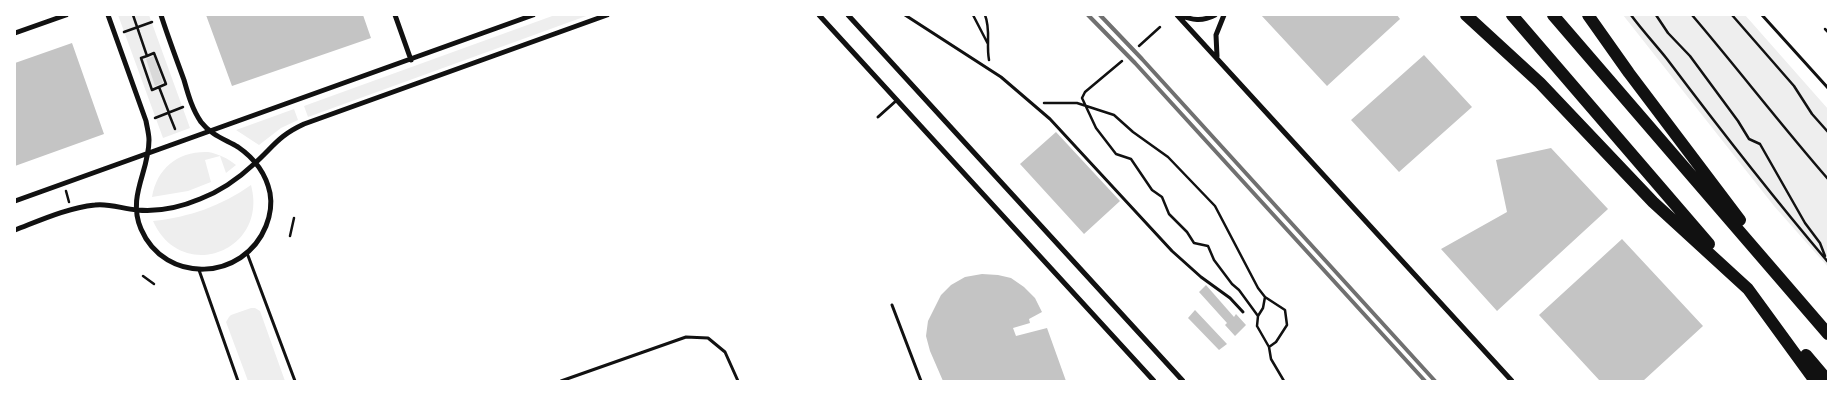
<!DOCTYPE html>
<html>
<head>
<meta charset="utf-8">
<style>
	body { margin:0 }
	#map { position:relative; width:1843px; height:396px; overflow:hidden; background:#fff; font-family:"Noto Serif",serif }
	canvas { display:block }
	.frame { position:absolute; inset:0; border:16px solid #fff; pointer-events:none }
</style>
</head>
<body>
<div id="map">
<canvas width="1843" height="396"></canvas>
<div class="frame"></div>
</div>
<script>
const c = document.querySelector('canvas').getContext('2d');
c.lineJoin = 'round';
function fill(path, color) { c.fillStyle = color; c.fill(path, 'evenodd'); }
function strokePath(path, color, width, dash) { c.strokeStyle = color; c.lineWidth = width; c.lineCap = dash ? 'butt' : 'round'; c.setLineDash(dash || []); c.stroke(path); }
fill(new Path2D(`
	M118,15H149L190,128L163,138Z
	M555,15H589L308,117L304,106Z
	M1623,15H1745L1828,109V267L1774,206Z
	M294,109L298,120L281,128L259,145L236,130Z
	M208,152C219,154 227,158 236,165L226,173L220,156L205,160L211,182L188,191L152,197C157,168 178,151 208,152Z
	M251,185C269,252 181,284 153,221C190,217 221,206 251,185Z
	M251,308H255L260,311L285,381H248L226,322L229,317L231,315Z`), '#eee');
fill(new Path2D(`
	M154,56L163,83L155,86L146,59Z`), '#d9d9d9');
fill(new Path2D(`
	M206,15H363L371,38L232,86Z
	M1261,15H1397L1400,19L1327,86Z
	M72,43L104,134L15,166V63Z
	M1424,55L1472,107L1399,172L1351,120Z
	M1056,132L1120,201L1084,234L1020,164Z
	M1551,148L1608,209L1497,311L1441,249L1507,212L1496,160Z
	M1622,239L1703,326L1643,381H1600L1539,315Z
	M982,274L998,275L1011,278L1024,287L1035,298L1042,312L1029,319L1030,323L1013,328L1016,336L1047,328L1066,381H943L930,351L926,336L928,321L941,295L951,285L965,277Z
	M1206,285L1234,317L1236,314L1246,325L1235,336L1225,325L1227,323L1199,292Z
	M1195,310L1227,344L1219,350L1188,318Z`), '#c4c4c4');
strokePath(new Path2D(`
	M133,15L147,56L141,58L152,90L159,87L169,113
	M973,15L988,44
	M985,15C991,30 986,44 989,60
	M1631,15C1642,30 1655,44 1667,59C1719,128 1772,196 1828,262
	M1656,15L1668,33L1690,56L1738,121L1749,139L1760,144L1805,223L1820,243L1825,256
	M1692,15C1738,69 1781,125 1828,179
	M1732,15L1794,86L1812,114L1828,132
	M1825,29L1828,32
	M124,32L152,22
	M1139,46L1160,27
	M147,56L154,53L166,84L159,87
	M1122,61L1085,92L1082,98L1096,128L1116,154L1131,159L1152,190L1162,197L1169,214L1187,232L1194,243L1208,246L1214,260L1232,284L1239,290L1258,316L1257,326L1269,347
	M1044,103H1077L1114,115L1133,132L1168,157L1215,206L1258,288L1265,297L1285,310L1287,325L1276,342L1269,347L1271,359L1284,381
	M169,114L175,129
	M155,118L183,107
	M66,191L69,202
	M290,236L294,218
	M143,276L154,284
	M1258,316L1263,308L1265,297`), '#111', 2.5);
strokePath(new Path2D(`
	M905,15L1001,77L1050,119L1172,251L1201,277L1230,298L1243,312
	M1762,15L1828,88
	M878,117L897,100
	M247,253L295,381
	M199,270L238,381
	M892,305L921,381
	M561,381L686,337L708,338L725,352L738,381`), '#111', 3);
strokePath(new Path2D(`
	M108,15L146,121C147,127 149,134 149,140C149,172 127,196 141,229C165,285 244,281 266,226C270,216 272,204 270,193C266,174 254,158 238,147C224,139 211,135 201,122C192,109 188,94 184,80C176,58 168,37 161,15
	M395,15L411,60
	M819,15L1154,381
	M848,15L1183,381
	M1177,15L1512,381
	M1179,15C1192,20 1202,22 1215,15
	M15,33L66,15
	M1217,56L1216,35L1224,15
	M15,201L533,15
	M15,230C41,220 67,208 95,205C109,203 123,209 137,210C158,212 181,207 200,199C221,191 238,179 254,164C274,146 278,136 304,124L607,15`), '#111', 5);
strokePath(new Path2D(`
	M1466,15L1540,83L1653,202L1748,289L1815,381
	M1512,15L1709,244
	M1553,15L1828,334
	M1588,15L1629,73L1740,220
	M1806,355L1828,381`), '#111', 12);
strokePath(new Path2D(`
	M1088,15L1135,63L1425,381
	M1100,15L1142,59L1435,381`), '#707070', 4);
</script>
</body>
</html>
